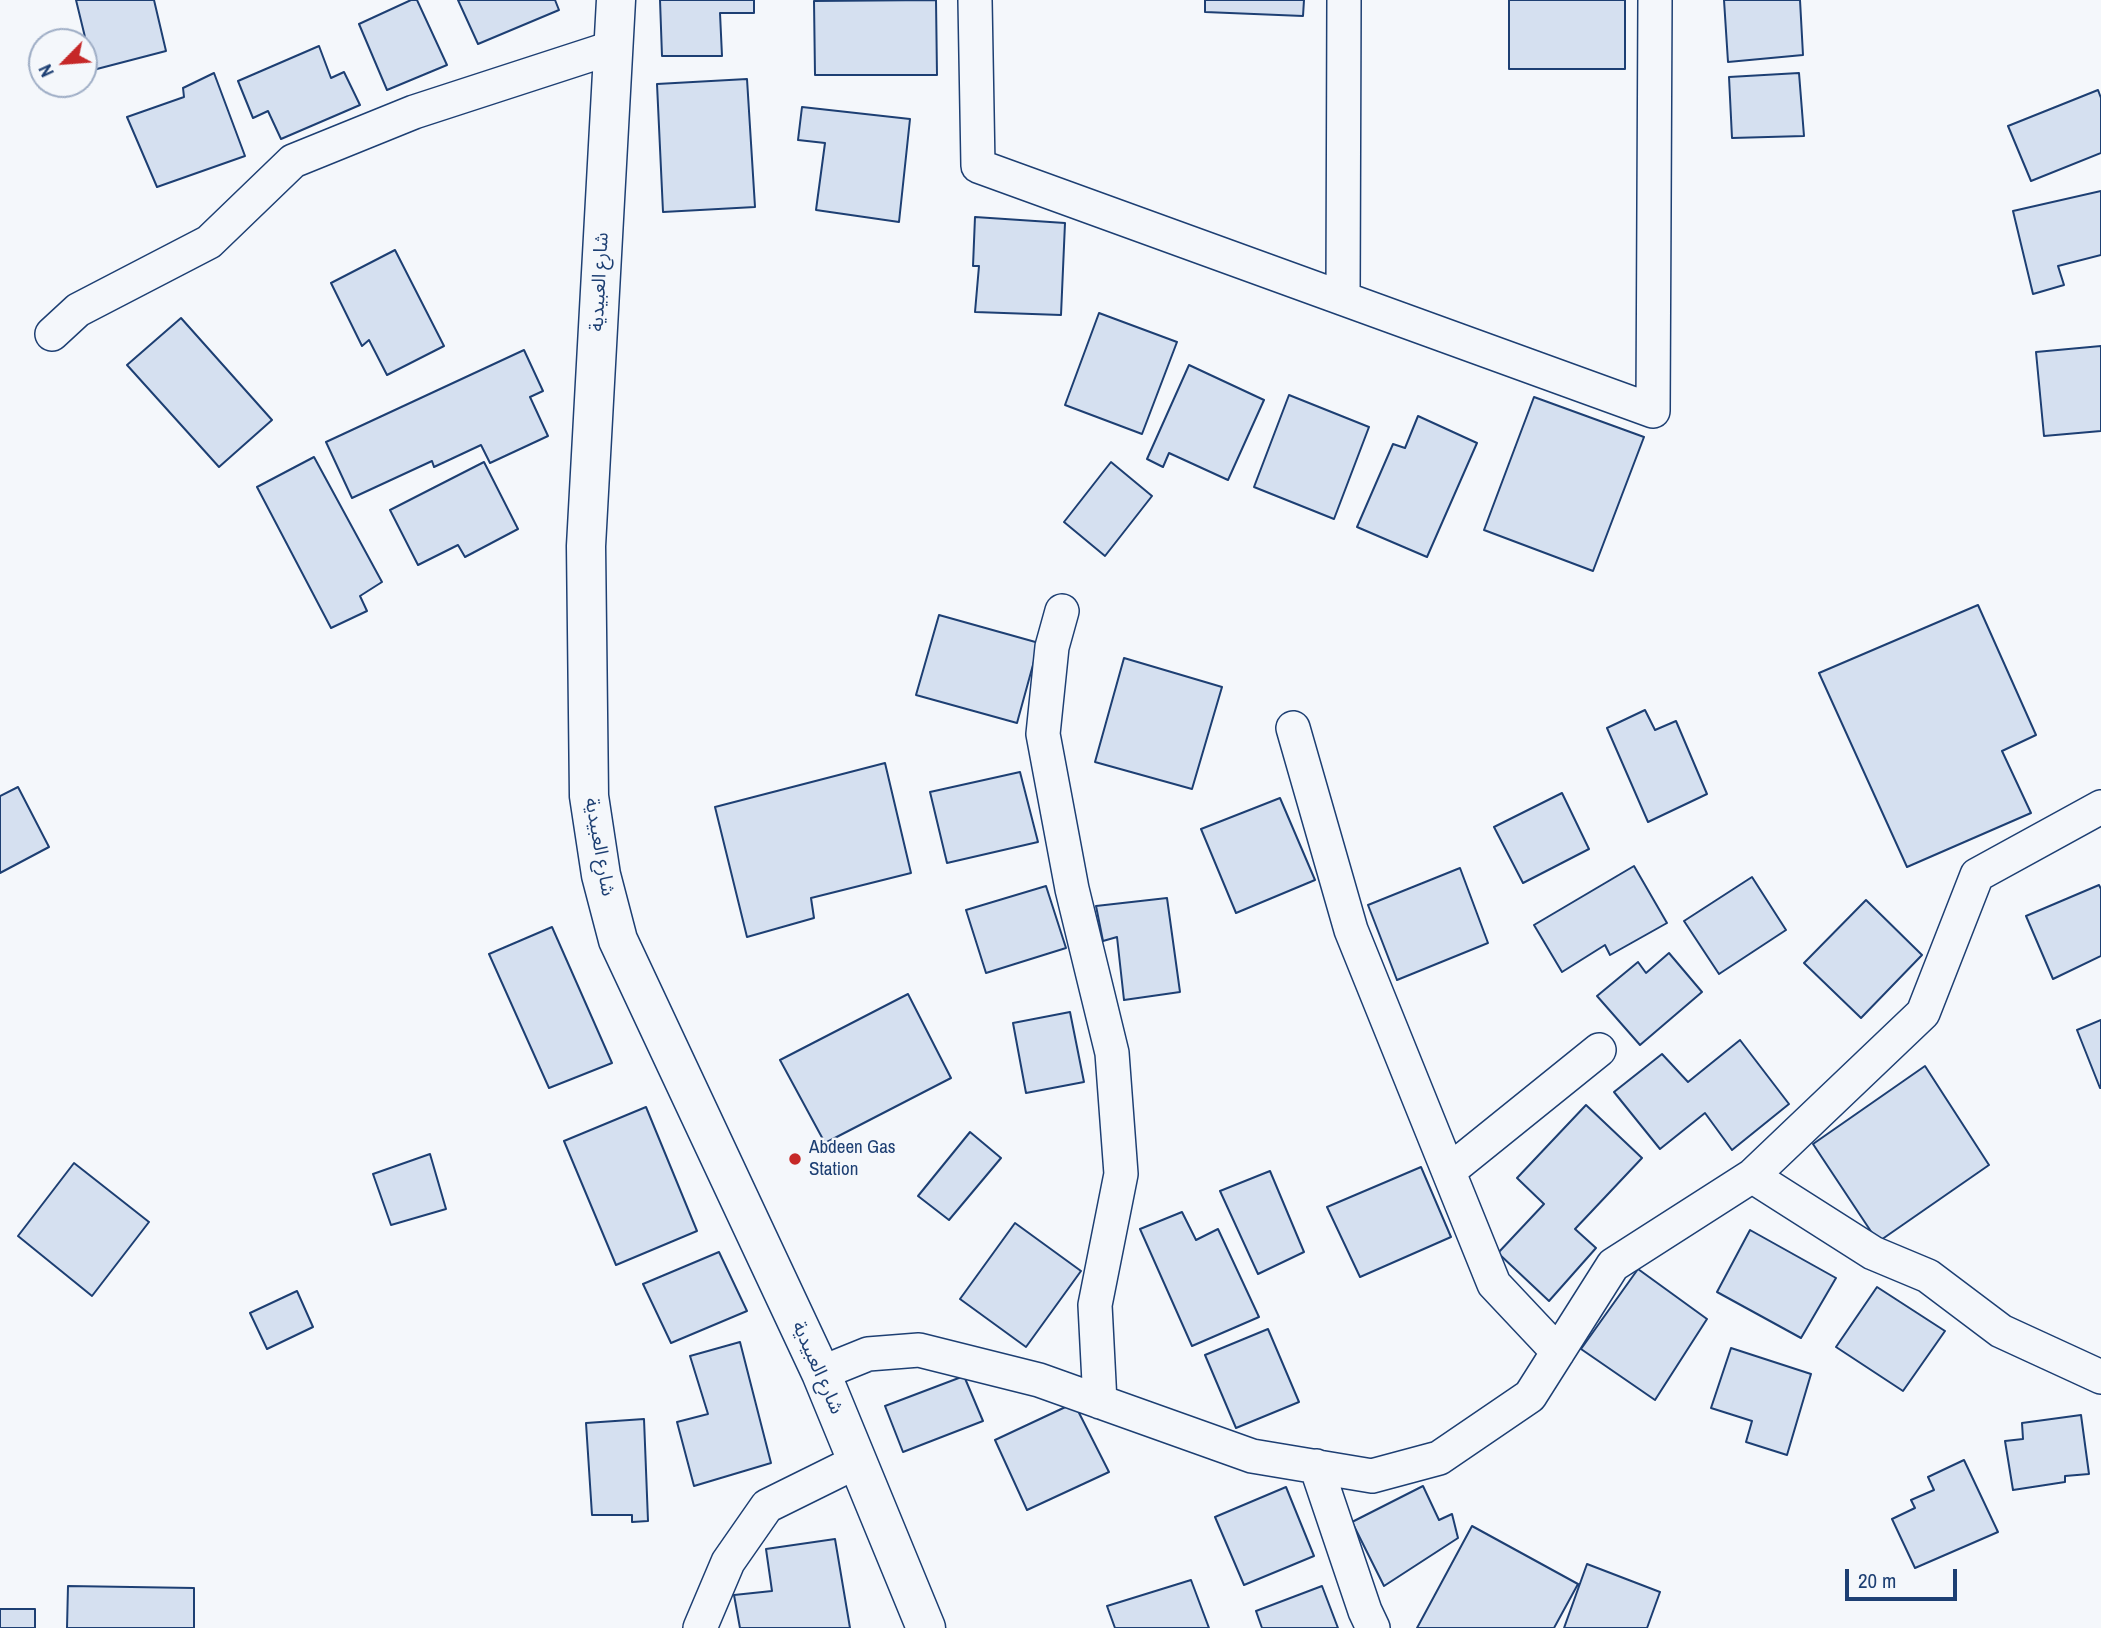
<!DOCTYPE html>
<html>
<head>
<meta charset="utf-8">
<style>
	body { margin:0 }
	#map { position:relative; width:2101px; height:1628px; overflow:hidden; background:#f4f7fb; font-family:"Archivo Narrow",sans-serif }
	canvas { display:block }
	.north { position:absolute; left:28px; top:28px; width:70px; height:70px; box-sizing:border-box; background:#f4f7fb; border:2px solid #9eadc5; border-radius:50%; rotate:245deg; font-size:19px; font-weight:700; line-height:28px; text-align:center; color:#1d3f73 }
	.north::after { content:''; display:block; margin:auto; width:24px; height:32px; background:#c62828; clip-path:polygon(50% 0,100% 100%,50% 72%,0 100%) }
	.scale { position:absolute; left:1845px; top:1569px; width:112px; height:32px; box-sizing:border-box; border:4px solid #1d3f73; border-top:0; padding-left:9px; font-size:21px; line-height:24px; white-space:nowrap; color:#1d3f73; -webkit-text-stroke:5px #f4f7fb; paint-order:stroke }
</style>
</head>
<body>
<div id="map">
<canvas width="2101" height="1628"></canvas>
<div class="north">N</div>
<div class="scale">20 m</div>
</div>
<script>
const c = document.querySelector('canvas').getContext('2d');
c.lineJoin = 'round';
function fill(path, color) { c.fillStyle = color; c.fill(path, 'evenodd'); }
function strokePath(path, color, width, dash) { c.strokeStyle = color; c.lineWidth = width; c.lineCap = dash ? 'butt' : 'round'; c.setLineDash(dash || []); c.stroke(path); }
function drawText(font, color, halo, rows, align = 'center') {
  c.font = font + ' "Archivo Narrow","Noto Sans Arabic",sans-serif'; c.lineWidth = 5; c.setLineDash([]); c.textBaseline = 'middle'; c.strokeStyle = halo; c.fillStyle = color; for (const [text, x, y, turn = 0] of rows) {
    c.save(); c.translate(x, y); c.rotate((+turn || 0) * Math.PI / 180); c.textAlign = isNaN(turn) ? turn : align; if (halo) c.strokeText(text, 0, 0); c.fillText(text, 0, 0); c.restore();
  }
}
const building = new Path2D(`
	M76,0H154L166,51L93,70Z
	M411,0H417L447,65L387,90L359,24Z
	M458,0H555L559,10L478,44Z
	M660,0H754V13H720L722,56H662Z
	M936,0L937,75H815L814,1Z
	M1205,0H1304L1303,16L1205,12Z
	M1509,0H1625V69H1509Z
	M1724,0H1800L1803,55L1728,62Z
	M319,46L331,78L344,72L360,105L281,139L268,111L253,118L238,81Z
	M214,73L245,156L157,187L127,117L184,97L183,88Z
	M1799,73L1804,136L1732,138L1729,77Z
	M747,79L755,207L663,212L657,84Z
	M2098,90L2101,98V153L2031,181L2008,126Z
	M802,107L910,119L899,222L816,210L825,143L798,140Z
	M2101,191V255L2058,266L2064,285L2033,294L2013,211Z
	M975,217L1065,223L1061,315L975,312L979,266H973Z
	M395,250L444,346L387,375L369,340L362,346L331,283Z
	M1099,313L1177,342L1142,434L1065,405Z
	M181,318L272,420L219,467L127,365Z
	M2101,346V431L2044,436L2036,352Z
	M524,350L543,391L530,397L548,436L490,463L481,445L434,467L432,461L352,498L326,442Z
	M1189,365L1264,400L1228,480L1169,453L1163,467L1147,459Z
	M1289,395L1369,427L1334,519L1254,487Z
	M1534,397L1644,437L1593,571L1484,530Z
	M1418,416L1477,443L1427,557L1357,527L1393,444L1405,448Z
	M314,457L382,582L360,596L367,611L331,628L257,487Z
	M484,462L518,529L465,557L458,545L418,565L390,510Z
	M1111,462L1152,496L1105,556L1064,522Z
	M1978,605L2036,735L2002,751L2031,813L1907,867L1819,673Z
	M939,615L1039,643L1017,723L916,695Z
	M1124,658L1222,687L1192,789L1095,762Z
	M1645,710L1655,730L1676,721L1707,794L1648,822L1607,728Z
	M885,763L911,873L811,898L814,918L747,937L715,807Z
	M1020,772L1038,842L947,863L930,792Z
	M18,787L49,847L0,873V796Z
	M1562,793L1589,849L1523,883L1494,827Z
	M1280,798L1315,880L1236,913L1201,829Z
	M1634,866L1667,923L1610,955L1605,945L1562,972L1534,925Z
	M1460,868L1488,943L1397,980L1368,905Z
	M1752,877L1786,930L1719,974L1684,921Z
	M2099,885L2101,889V956L2053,979L2026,916Z
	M1046,886L1066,948L986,973L966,910Z
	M1167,898L1180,992L1124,1000L1117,937L1103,941L1096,906Z
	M1866,900L1922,955L1861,1018L1804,963Z
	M552,927L612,1063L549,1088L489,954Z
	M1669,953L1702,992L1640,1045L1597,996L1638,962L1646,973Z
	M908,994L951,1078L825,1143L780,1060Z
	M1070,1012L1084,1082L1026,1093L1013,1023Z
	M2101,1020V1088H2100L2077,1030Z
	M1740,1040L1789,1104L1732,1150L1705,1113L1660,1149L1614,1092L1662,1054L1688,1082Z
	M1925,1066L1989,1165L1878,1242L1813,1144Z
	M1586,1105L1642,1158L1575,1229L1596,1248L1549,1301L1498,1253L1544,1204L1517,1178Z
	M646,1107L697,1231L616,1265L564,1141Z
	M970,1132L1001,1158L949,1220L918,1196Z
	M430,1154L446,1209L391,1225L373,1174Z
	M74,1163L149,1222L92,1296L18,1236Z
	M1421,1167L1451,1237L1360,1277L1327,1207Z
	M1270,1171L1304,1252L1258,1274L1220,1191Z
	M1182,1212L1196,1240L1218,1229L1259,1317L1192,1346L1140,1229Z
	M1015,1223L1081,1271L1026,1347L960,1299Z
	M1750,1230L1836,1278L1801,1338L1717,1292Z
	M719,1252L747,1311L671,1343L643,1284Z
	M1638,1269L1707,1319L1655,1400L1581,1349Z
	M1877,1287L1945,1331L1903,1391L1836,1347Z
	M297,1291L313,1327L267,1349L250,1313Z
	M1268,1329L1299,1402L1236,1428L1205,1355Z
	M740,1342L771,1463L694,1486L677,1422L708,1414L690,1356Z
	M1731,1348L1811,1374L1787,1455L1746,1442L1752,1421L1711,1408Z
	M964,1376L983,1421L903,1452L885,1406Z
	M1074,1403L1109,1472L1027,1510L995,1440Z
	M2081,1415L2089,1474L2065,1476V1482L2013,1490L2005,1441L2023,1439L2022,1423Z
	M644,1419L648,1521L632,1522V1515H592L586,1423Z
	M1964,1460L1998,1532L1915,1568L1892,1519L1915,1508L1911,1500L1934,1490L1928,1477Z
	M1423,1486L1439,1520L1452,1514L1458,1538L1384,1586L1352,1522Z
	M1286,1487L1314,1556L1244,1585L1215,1517Z
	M1472,1526L1578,1584L1554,1628H1417Z
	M835,1539L850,1628H740L734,1595L772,1591L766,1549Z
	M1587,1564L1660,1592L1647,1628H1564Z
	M1191,1580L1209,1628H1115L1107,1606Z
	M68,1586L194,1588V1628H67Z
	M1322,1586L1338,1628H1262L1256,1611Z
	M0,1609H35V1628H0Z`);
fill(building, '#d5e0f0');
strokePath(building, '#1d3f73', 2);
const minor = new Path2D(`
	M975,0L978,166L1653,411L1655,0
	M1343,298L1344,0
	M52,334L78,310L209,242L293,161L414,112L614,47
	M1062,611L1052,647L1043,734L1072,889L1112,1053L1121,1174L1095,1305L1100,1402
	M1293,728L1351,930L1494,1284L1558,1352
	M1449,1171L1599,1050
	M1752,1176L1873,1253L1928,1276L2001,1331L2101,1377
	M821,1373L868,1354L919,1350L1039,1380L1252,1456L1372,1476L1439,1458L1530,1396L1613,1265L1752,1176L1923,1013L1977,875L2101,807
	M1316,1466L1365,1611L1373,1628
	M700,1628L728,1562L767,1506L858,1461`);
const secondary = new Path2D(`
	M616,0L586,546L589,796L601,875L618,940L821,1373L926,1628`);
strokePath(minor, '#1d3f73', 36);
strokePath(secondary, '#1d3f73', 41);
strokePath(minor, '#f4f7fb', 33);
strokePath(secondary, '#f4f7fb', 38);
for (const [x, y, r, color] of [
	[795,1159,7,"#c62828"]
]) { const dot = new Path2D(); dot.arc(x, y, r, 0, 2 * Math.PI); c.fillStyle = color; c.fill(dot); strokePath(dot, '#f4f7fb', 2.5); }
drawText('19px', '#1d3f73', '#f4f7fb', [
	["شارع العبيدية",600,282,-87],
	["شارع العبيدية",599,847,80],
	["شارع العبيدية",817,1368,66]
]);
drawText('19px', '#1d3f73', '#f4f7fb', [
	["Abdeen Gas",809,1148],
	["Station",809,1170]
], 'left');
</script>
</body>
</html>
